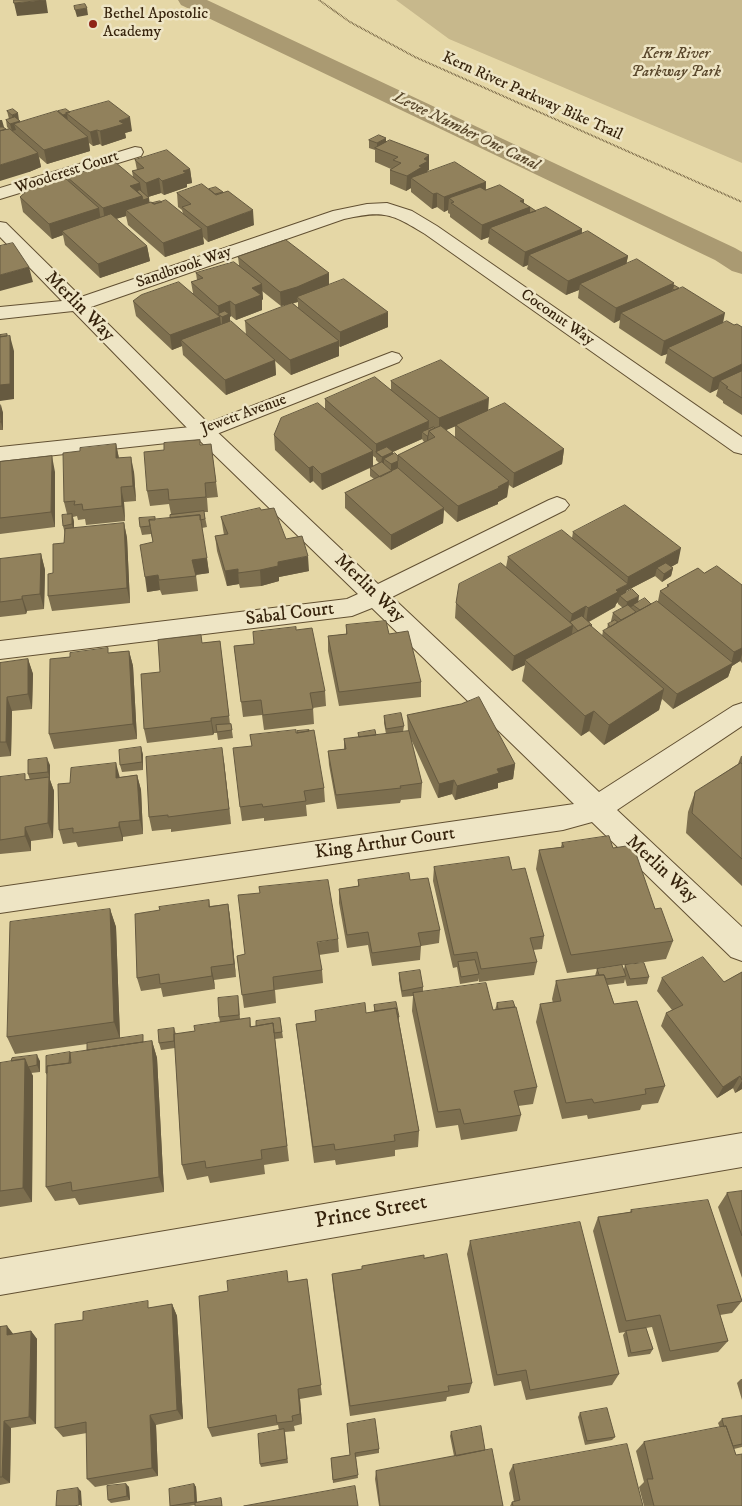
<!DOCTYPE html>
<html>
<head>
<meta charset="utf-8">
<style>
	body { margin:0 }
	canvas { display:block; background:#e5d7a6 }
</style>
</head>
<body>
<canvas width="742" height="1506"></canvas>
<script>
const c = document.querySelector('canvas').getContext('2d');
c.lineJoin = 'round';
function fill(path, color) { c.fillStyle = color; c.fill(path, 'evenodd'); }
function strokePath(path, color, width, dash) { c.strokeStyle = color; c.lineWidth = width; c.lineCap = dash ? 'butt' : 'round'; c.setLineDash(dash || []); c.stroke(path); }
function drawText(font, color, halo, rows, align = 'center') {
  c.font = font + ' "IM FELL DW Pica",serif'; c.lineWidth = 5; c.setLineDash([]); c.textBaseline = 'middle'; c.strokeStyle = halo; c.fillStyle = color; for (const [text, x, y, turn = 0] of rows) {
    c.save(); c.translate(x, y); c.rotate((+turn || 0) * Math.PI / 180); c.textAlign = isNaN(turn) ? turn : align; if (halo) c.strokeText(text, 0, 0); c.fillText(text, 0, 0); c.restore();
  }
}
fill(new Path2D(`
	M396,0H742V163L449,39Z`), '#c7b88c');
fill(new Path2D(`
	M178,0H207L735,248L742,252V274L732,271L715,260L181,5Z`), '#aa9a72');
const minor = new Path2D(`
	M135,147L141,148L143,152L141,156L0,199V188Z
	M387,203L412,211L437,226L742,437V454L734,452L425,234C391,213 383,210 344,219L91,307L212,427L378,584L549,500L557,497L565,500L569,505L565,510L392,597L599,792L733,706L742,703V726L617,810L742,927V961L731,957L592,822L563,830L0,913V887L574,804L372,608L352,616L0,659V641L347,599L358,594L196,437L73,311L0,319V307L62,301L0,237V222L6,223L81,297L333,211L367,204Z
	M742,1133V1167L0,1295V1259Z`);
const tertiary = new Path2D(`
	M392,352L399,354L402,358L399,362L204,439L0,461V447L200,426Z`);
strokePath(minor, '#625032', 2);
strokePath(tertiary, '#625032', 2);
strokePath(new Path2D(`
	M319,0L350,22L415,57L742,202`), '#36230c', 2, [0.5, 1]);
fill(minor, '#eee5c5');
fill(tertiary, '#eee5c5');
fill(new Path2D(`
	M7,111L19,120L20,122L59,113L58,111L70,112L132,131L125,133L126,138L102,146L100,144L93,146L89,143L90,151L47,164L39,157L41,167L29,172L4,128L6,129H9L7,127L6,120L9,119Z
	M369,140L386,142L429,155V170L427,171V172L486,182V190L524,200V203L536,211L582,229V233L628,256L626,264L674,285L723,323L742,327V415L723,403V401L716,396L718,389L710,393L665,363L667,354L661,356L619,328L620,320L614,323L578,298L579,290L566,295L527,269L528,265L523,267L488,243L489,237L481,240L450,217V214L448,213V210L444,212L437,207L432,209L411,192V188L406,191L390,184V170L391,169L375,162V150L369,148Z
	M135,160L190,169L192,183L187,184V187L164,195L161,193L148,197L149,198V202L183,214L182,210L178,207L177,193L209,189L223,192L254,225L208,242L203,237L204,244L165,257L128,225L126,216L116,219L147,246L150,261L100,278L65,245L63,235L52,239L23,212L20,197L68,181L67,177H133L132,171L137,170Z
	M238,257L329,285L388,327L340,347L339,346V356L291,375L275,361L276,375L226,395L183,355L182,346L172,350L136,316L133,301L193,293L191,282L197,280L196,273L239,265ZM262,291L281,306L290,304L245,321L246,335L230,322V317L231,316L236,320L262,310V300L263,299ZM298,302V308L293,303Z
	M391,381L488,411L564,449L562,464L513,488L509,485L507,497L498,502V504L457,522L444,510L443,523L391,550L345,508V493L374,479L370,476V468L322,490L313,481L310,483L275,450L274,435L325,409V399L391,389ZM455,426V437L446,430ZM422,439L424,442L398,456L393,454V452ZM373,456L376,458V460L379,463L373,466Z
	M0,405L3,413V430H0Z
	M116,444L119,458L134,472L136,501L124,502L125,521L86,525L85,519L78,520L77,516L73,517L74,522V528L124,523L127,538L130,603L52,611L48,596L53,573L64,543L65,534L63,526L67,514L64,502L80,451Z
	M211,444L218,497L207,498L208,512H204L207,527L202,528L209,573L196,575L198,591L162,595L160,590L147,592L153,542L151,534L142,535L140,527L155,520L170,518L171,514L169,504L150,506L147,491L164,450Z
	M0,462L55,472V527L0,534Z
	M221,517L286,539L309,571L279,577V581L261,586L240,588L239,584L227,586L217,551L215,536L224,535Z
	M573,532L678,563L671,567L673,568L671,576L662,582L655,576L626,591V593L638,602L651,604L658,601L660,591L667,588V585L704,573L742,585V663L740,661L732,666L728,677L673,709L662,699L659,710L604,745L589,731L581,736L522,681L525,665L512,671L455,618L456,603L506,567L508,557L572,538ZM618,602V604L623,608L613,613L611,621L612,622L608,624L607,629L603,631L602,636L592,627V625L589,622L615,607L616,604Z
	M41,554L45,570L44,609L27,611L26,614L0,617V559Z
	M346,625L389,634L421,682V697L339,706L328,651V636L346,634Z
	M296,630L325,691L326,706L313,708L314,724L264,730L262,715L243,717L234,646L254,644Z
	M220,641L230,724H231L233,738L218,740L217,733H214L213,735L147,743L144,729L160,672L203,643Z
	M129,651L133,666L137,739L54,749L49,734L109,653Z
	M28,659L33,674L32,709L12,711L11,756L0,757V663Z
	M407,715L515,764L513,779L498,783V788L455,800L452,794L438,798L410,737L422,783L421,798L401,800L400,803L337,809L329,765L328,751L344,749V739L358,737V733L376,735L386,734L384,723V716L404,726L403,732L408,731Z
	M296,733L324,788L325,802L306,805L307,816L264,821V818L242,821L240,807L252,746L250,735Z
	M141,747L143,755V770L122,772L120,765Z
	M741,756H742V886L686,833L688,812L695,792L738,764Z
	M224,762L231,824L171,832V829L152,831L149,817Z
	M50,765V780L54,791L53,838L31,841V851L0,854V777L30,780L28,774Z
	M137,775L141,790L143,834L123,837V841L78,847L76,842L63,844L59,830L120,777Z
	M562,843L613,848L655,909L673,941L666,959L567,973L536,869L539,850L561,847Z
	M434,867L512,870L544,936L542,949L533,950L537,962L534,975L479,982L478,978V981L460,984L457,967L453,968L433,881Z
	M358,880H410L440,930L439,943L421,946L420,960L372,966L368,945L347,948L339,903V889L358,886Z
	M209,900L210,906L228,904L230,917L236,977L214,980L215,989L163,997L161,988L141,991L137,978L160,910Z
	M110,909L116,927L120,1038L145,1042L152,1041L157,1058L164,1192L79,1205L75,1198L55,1201L46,1187L47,1075L46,1073L70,1052V1054L87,1050V1044L15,1054L7,1037Z
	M338,939L339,952L319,955L322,970L323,983L275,990L276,1003L244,1008L237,956Z
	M625,965L649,977L647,984L627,986L625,979L624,983L608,985L614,1004L665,1086L658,1103L642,1105L640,1110L588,1119L587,1115L562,1119L536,1022L540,1004L553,1003L552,999L556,981L595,976L597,969H624Z
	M742,972V1089L735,1093L733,1088L717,1098L661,1026L666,1013L672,1010L657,991L662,978L724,982Z
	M399,973L423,987V992L493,1010H495L497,1003L537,1087L533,1104L518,1106L521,1115L517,1131L461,1140L458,1125L436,1128L412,1011L413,996L402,997L399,980Z
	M239,1003L240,1019L250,1018L251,1026H256L280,1018L283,1038L275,1039L289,1161L264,1165L265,1174L210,1183L208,1176L187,1180L182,1165L175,1048L161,1050L159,1043L174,1028L176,1034L195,1031L220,1022L219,1017Z
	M374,1005L399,1017V1021L419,1131L418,1147L395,1150V1156L336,1165L335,1160L314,1163L296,1024L374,1012Z
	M40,1061V1072L31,1073L33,1076L32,1202L0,1207V1063Z
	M742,1191V1278L718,1207L727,1193Z
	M631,1210L742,1301L732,1313L720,1315L728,1341L718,1352L662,1362L652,1327L646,1328L653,1349L650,1354L628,1357L623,1335L625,1332L619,1333L593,1231L598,1217L630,1212Z
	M470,1241L619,1374L612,1385L526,1400L521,1381L494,1386L467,1254Z
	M332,1274L472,1383L469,1393L447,1397L446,1401L350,1416L333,1287Z
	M307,1279L322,1395L300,1399L302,1424L294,1426L295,1431L285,1432L288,1463L261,1467L260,1464L279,1430L278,1425L212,1437L208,1428L288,1282Z
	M172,1304L177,1316L183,1419L156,1425L158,1476L95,1487L87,1479V1433L63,1437L55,1428L83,1320Z
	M7,1326L13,1334L31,1331L37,1339L36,1424L11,1428L10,1483L0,1485V1327Z
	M741,1379H742V1400L737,1383Z
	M580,1413L615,1437L612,1440L585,1445L578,1417Z
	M742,1416V1447L734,1449L736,1455L742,1506H644L639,1487L644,1482L636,1451L644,1442L720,1428L718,1423L722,1419Z
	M347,1424L379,1449V1453L356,1457L358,1478L333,1483L331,1458L350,1455Z
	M451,1432L485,1450L503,1506H379L375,1479L376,1471L454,1456L450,1436Z
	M513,1465L643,1506H510L512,1502H514L509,1473Z
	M126,1484L129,1487L130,1500L111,1503L108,1500Z
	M194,1484L196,1487L197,1502L223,1501L189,1506H170Z`), '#7d6f4f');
fill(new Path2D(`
	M46,0L48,13L17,16L14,3Z
	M87,8L88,15L77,17L75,10Z
	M18,113L19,120L13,122L12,115Z
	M67,114L68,121L64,122L63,115Z
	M130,117L132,131L125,133L126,138L102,146L100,131L119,121Z
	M0,120H2L6,134H0Z
	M20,121L22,128L14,124L16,130L12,131L10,124Z
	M97,130L100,144L93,146L90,132Z
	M88,137L90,151L47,164L44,150Z
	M386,138V145L377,148V143Z
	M38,153L41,167L29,172L0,181V165Z
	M429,155V170L427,171V175L411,178V188L406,191L407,176L419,166L424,159Z
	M190,169L192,183L187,184V187L164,195L162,181L183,171Z
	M159,178L161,193L148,197L146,183Z
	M486,182L485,196L454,202L449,198L448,210L444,212V197Z
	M140,183L143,200L149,198L150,205L126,210V216L105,222L103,208L130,186Z
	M437,193V207L432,209L433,194Z
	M524,200L523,209L530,207L529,222L490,228L489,237L481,240L482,225L520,201Z
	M99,208L101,222L62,231L63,235L52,239L49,224Z
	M253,210L254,225L208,242L207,227Z
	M202,229L204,244L165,257L163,243Z
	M582,229L580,244L529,255L528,265L523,267L525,252Z
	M147,246L150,261L100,278L98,264Z
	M628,256L625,271L580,284L579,290L566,295L568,281Z
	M29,267L33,282L0,291V275Z
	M329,273V288L297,297L298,302L281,306L280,292Z
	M674,283L671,297L621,313L620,320L614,323L616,308Z
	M262,284L263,299L262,300V310L236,320L235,305L252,288Z
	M230,301L231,316L230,317V322L222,325V317L219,315L218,306Z
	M388,312V327L340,347V332Z
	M725,313L722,328L668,348L667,354L661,356L664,341Z
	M220,317L222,332L181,340L182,346L172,350L170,335Z
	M10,336L14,351V399L0,401V385Z
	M339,341V356L291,375L290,360Z
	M275,360L276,375L226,395L225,380Z
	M742,364V377L720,381L718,389L710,393L713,378Z
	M489,398L488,413L439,433V418Z
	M1,405L3,413V430L1,422Z
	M429,421L428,444H427V436L422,432V439L381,457L376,453V444Z
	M116,444L119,459L116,458Z
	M564,449L562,464L513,488L514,473Z
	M373,451V466L322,490L321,474Z
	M393,452V460L384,459V464L381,465L382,457Z
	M52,456L55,472V527L51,512Z
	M131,457L134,472L136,501L133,486Z
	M398,461V469L391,472V464Z
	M313,466V481L310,483L309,468Z
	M509,481L507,497L498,502V504L457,522L458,506Z
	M121,487L124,502L125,521L122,506Z
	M444,508L443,523L391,550V535Z
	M72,514L74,522V533L72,524Z
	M124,523L127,538L130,603L127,588Z
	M681,548L678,563L662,572L657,568L655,576L626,591L624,599L620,596L618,602L616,604L615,607L586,623L588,608L616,590L627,585L628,577Z
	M41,554L45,570L44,609L40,594Z
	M308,556L309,571L279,577V581L261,586L260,570L278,562Z
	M207,558L209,573L194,575L192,560Z
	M673,568L671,576L662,582L664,574Z
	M238,569L239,584L227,586L225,571Z
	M158,575L160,590L147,592L145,577Z
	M22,596L27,611L26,614L22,599Z
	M639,596L638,604L633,605V606L626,610L627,602Z
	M586,606L583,621L573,626L571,640L525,660V665L512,671L514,656L570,624L572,614Z
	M742,648V654L740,661L732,666L728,677L673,709L677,694L731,664L734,652Z
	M129,651L133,666L137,739L133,724Z
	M28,659L33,674L32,709L28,694Z
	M664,689L659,710L604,745L609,725Z
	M7,697L12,711L11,756L6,742Z
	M594,711L589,731L581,736L585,716Z
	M211,718L214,733L213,735L211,721Z
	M141,747L143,755V770L142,762Z
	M222,748L224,762L231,824L229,809Z
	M47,758L50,765V780L48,772Z
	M116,763L120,778H116Z
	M515,764L513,779L498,783V788L455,800L457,786L497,769Z
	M137,775L141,790L143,834L140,820Z
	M49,777L54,791L53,838L48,823Z
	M454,780L452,794L438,798L439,784Z
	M119,822L123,837V841L119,827Z
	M25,827L31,841V851L25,836Z
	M228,904L230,917L236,977L234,964Z
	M110,909L116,927L120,1039L114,1022Z
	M211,967L214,980L215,989L212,976Z
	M152,1041L157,1058L164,1192L159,1177Z
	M37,1055L40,1061V1072L37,1065Z
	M25,1059L33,1076L32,1202L23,1188Z
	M740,1076L733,1088L717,1098L723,1087Z
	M742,1080V1089L735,1093L742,1081Z
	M172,1304L177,1316L183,1419L177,1410Z
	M7,1326L14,1335H7Z
	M31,1331L37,1339L36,1424L29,1417Z
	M298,1389L300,1399L302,1424L300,1414Z
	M150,1415L156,1425L158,1476L152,1468Z
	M4,1421L11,1428L10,1483L2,1477Z
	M126,1484L129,1487L130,1500L127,1496Z
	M194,1484L196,1487L197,1505L195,1502Z
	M78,1488L81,1491L82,1506L79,1505Z`), '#665a40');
const building = new Path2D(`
	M14,0H45L14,3Z
	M85,4L87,8L75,10L74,6Z
	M109,101L130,117L119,121L124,124L100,131L97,130L90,132L66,113Z
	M13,109L18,113L12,115L7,111Z
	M66,109L70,112L63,115L58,111Z
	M57,111L88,137L44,150L14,124Z
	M15,117L20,121L10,124L6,120Z
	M0,127H3L6,129L0,131Z
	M10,129L38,153L26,157L0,165V131Z
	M379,135L386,138L377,143L369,140Z
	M390,140L429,155L424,159L428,161L419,166L422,167L407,176L390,170L401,163L393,160L398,157L375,148Z
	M167,150L190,169L183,171L186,173L162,181L159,178L146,183L132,171L144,168L135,160Z
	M115,162L140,183L130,186L142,196L103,208L67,177Z
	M455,162L486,182L444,197L437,193L433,194L411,178Z
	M65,178L99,208L49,224L20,197L29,189Z
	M202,184L216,195L228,191L253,210L207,227L182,207L191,204L177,193Z
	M500,185L524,200L520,201L530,207L482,225L451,203L454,202L449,198L480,187L485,190Z
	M216,187L223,192L215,194L209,189Z
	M140,190L149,198L143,200L142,196L137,191Z
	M166,200L202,229L163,243L126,210L151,202L154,204Z
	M160,201L162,202L154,204L152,203Z
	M530,207L536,211L530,213Z
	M546,207L582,229L525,252L490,228Z
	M111,214L147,246L98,264L62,231Z
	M588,231L628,256L568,281L529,255Z
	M286,240L329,273L297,287L280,292L238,257Z
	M13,243L29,267L0,275V246Z
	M637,259L674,283L616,308L580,284Z
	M234,262L262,284L252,288L261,295L235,305L230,301L218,306L191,282L203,278L196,273Z
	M344,279L388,312L340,332L297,297Z
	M179,282L220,317L170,335L133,301L141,295Z
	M674,285L679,288L674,290L673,289Z
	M683,287L725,313L664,341L621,313Z
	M292,303L339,341L290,360L245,321Z
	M225,311L229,314L222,317L218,314Z
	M231,321L275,360L225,380L181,340Z
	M727,321L734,325L737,324L742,327V364L713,378L668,348Z
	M7,334V336L0,337V335Z
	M10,336V384L0,385V337Z
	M441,360L489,398L439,418L391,381Z
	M742,371V398L726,388L728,387L720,381Z
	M375,377L429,421L376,444L325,399Z
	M318,403L373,451L321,474L313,466L309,468L274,435L281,418Z
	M505,403L564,449L514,473L456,425Z
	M0,405L1,422H0Z
	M441,426L509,481L498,487L499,488L458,506L398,455L435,437L429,431Z
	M434,427L435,428L429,431L428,436H427L422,432Z
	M200,440V445L211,444L216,482L205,483L206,497L169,500L168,489L147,491L144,452L164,450V443Z
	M116,444V458L131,457L133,486L121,487L122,506L83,510L82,504L74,505L75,501L64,502L63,453L80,451V448Z
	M387,447L393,452L382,457L376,452Z
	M395,453L398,456V461L391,464L384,459Z
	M52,456L51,512L0,518V462Z
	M382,462L392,471L380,477L370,468Z
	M398,468L444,508L391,535L345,493Z
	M625,505L681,548L628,577L573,532Z
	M260,508L261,510L274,508L286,539L302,536L308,556L278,562V566L260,570L238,573V569L225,571L215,536L228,534L221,517Z
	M204,511L205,519L200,520V515L170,518V515Z
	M72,514V524L63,526L62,515Z
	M200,515L207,558L192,560L196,576L159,580L158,575L145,577L140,545L153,542L149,520Z
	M155,517V520H149L150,526L140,527L139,518Z
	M124,523L127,588L48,596V574L53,573V544L64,543L65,529Z
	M562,530L628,584L616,590L618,592L588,608L586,606L572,614L508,557Z
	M41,554L40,594L22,596V599L0,602V559Z
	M501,563L573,625L514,656L456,603L459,584Z
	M666,563L673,568L664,574L657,568Z
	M717,566L742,585V648L734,652L660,591L669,586L667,585L698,568L704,573Z
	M632,589L639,596L627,602L620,596Z
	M645,598L651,604L640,610L633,605Z
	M657,601L733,663L677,694L603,631Z
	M628,605L636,612L621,620L613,613Z
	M582,616L592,625L590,626V625L578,631L570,622Z
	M615,620L618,622L610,627L608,624Z
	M386,621L389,634L408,631L421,682L339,692L328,636L347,634L346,625Z
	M590,625L664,689L609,725L594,711L585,716L525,660Z
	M296,627V630L312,628L325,691L310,693L313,709L263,715L261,700L241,702L234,646L254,644L253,632Z
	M201,635L202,643L220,641L229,716L211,718V721L144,729L141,674L160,672L158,640Z
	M108,648V653L129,651L133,724L49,734L50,659L70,657V653Z
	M28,659V694L7,697L6,742H0V663Z
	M479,697L515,764L497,769L499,773L457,786L454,780L439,784L407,715L461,704Z
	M401,713L404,726L386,729L384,716Z
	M231,724L232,730L217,732L216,725Z
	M296,730V733L314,730L324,788L304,791L306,801L263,807L262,804L240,807L233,748L252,746L250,735Z
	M309,730V731L297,733V731Z
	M375,730L376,735L359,737L358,733Z
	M409,731L422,783L400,786L401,788L336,795L328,751L346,749L344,739Z
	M141,747L142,762L120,765L119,750Z
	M222,748L229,809L168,817V815L149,817L146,757Z
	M47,758L48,772L28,774V760Z
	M116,763V778L137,775L140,820L119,822V827L73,833V828L59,830L58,784L70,783L71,768Z
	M741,763L742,764V859L692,813L695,792Z
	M25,774V780L49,777L48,823L25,827V836L0,840V777Z
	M609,836L613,848L633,845L655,909L661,908L673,941L571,955L539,850L564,847L562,843Z
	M509,857L512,870L525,868L544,936L530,938L537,962L481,969L477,952L454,955L434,867Z
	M409,873L410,880L428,878L440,930L418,933L421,946L372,953L368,932L347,935L339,889L359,886L358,880Z
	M328,880L338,939L317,942L322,970L273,977L274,990L242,995L237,956L245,954L238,895L260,893L259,887Z
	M209,900V907L228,904L234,964L211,967L212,976L160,984L159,974L137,978L135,914L160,910L159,907Z
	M110,909L114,1022L7,1037L10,922Z
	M703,957L724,982L742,972V1080L740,1076L723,1087L666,1013L683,1005L662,978Z
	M475,960L479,974L461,977L458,962Z
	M644,963L649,977L630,979L625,965Z
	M622,965L626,976L606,979L604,975H599L597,969Z
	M420,970L423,987L402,991L399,973Z
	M604,975L614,1004L637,1001L665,1086L645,1089L646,1094L594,1103L592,1099L566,1103L540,1004L561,1001L556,981Z
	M486,983L493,1010L516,1007L537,1087L514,1091L521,1115L464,1124L460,1109L438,1112L413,993Z
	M238,996L239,1015L219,1017L218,998Z
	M513,1001L515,1007L498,1009L497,1003Z
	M396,1002L399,1017H398L396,1008L375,1011L374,1005Z
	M365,1003L366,1013L396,1008L419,1131L394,1135L395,1141L335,1150L334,1144L313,1147L296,1024L316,1021L315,1011Z
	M250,1018V1027L273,1023L287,1146L261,1150L262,1159L206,1168L205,1161L182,1165L174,1034L195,1031L194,1026Z
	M280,1018L282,1032L274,1033L273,1023L256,1026V1021Z
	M174,1028V1041L159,1043L158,1030Z
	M143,1035V1042L87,1050V1043Z
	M152,1041L159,1177L72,1191L71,1182L46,1187L47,1066L71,1063L70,1053Z
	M70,1052L69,1063L47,1066V1073H46V1056Z
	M37,1055V1065L28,1067L25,1059L11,1061L12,1058Z
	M25,1059L23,1188L0,1191V1063Z
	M742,1191V1236L727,1193Z
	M708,1200L742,1301L717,1305L728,1341L670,1351L660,1315L626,1321L598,1217L632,1212L631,1210Z
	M580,1222L619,1374L530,1390L526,1370L497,1375L470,1241Z
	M447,1254L472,1383L448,1386L449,1391L350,1406L332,1274L362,1269V1266L424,1255V1258Z
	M287,1271L288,1282L307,1279L321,1385L298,1389L300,1414L292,1416L293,1421L277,1423L276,1415L208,1428L199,1296L228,1291L227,1281Z
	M148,1301V1308L172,1304L177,1410L150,1415L152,1468L87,1479L86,1422L55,1428V1324L83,1320V1312Z
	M7,1326V1335L31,1331L29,1417L4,1421L2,1477H0V1327Z
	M646,1328L653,1349L631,1353L626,1331Z
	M607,1408L615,1437L587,1441L580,1413Z
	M742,1416V1444L733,1446L726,1426L724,1427L722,1419Z
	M375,1419L379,1449L355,1453L358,1475L333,1480L331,1458L350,1455L347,1424Z
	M481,1426L485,1450L456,1456L451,1432Z
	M726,1426L736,1455L742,1454V1506H654L647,1479H653L644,1442Z
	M284,1429L287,1459L260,1464L258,1434Z
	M627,1444L643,1506H513L512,1502L520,1500L513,1465Z
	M492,1449L503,1506H380L376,1471Z
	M126,1484L127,1496L108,1500L107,1486Z
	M194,1484L195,1502L170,1506L169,1489Z
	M355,1486L358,1506H244Z
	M78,1488L79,1505L74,1506H56L57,1491Z
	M221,1498L222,1506H195V1503Z`);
fill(building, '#91815c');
strokePath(building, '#665a40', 1);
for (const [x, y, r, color] of [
	[93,24,5,"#8f2418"]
]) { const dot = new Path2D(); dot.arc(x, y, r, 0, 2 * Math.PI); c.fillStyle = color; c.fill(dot); strokePath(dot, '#eee5c5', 2); }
drawText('16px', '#36230c', '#eee5c5', [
	["Bethel Apostolic",103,15],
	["Academy",103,33]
], 'left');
drawText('italic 16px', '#5a482c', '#eee5c5', [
	["Kern River",676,55],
	["Parkway Park",676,73]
]);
drawText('16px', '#36230c', '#eee5c5', [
	["Kern River Parkway Bike Trail",532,97,24],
	["Woodcrest Court",67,173,-18],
	["Sandbrook Way",184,268,-19],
	["Coconut Way",557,318,35],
	["Jewett Avenue",244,415,-20]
]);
drawText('italic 16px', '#59472b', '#eee5c5', [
	["Levee Number One Canal",466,132,26]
]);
drawText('19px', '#36230c', '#eee5c5', [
	["Merlin Way",79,307,45],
	["Merlin Way",369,589,44],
	["Sabal Court",290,615,-7],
	["King Arthur Court",385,844,-8],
	["Merlin Way",661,870,43]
]);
drawText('22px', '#36230c', '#eee5c5', [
	["Prince Street",371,1213,-10]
]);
</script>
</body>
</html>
